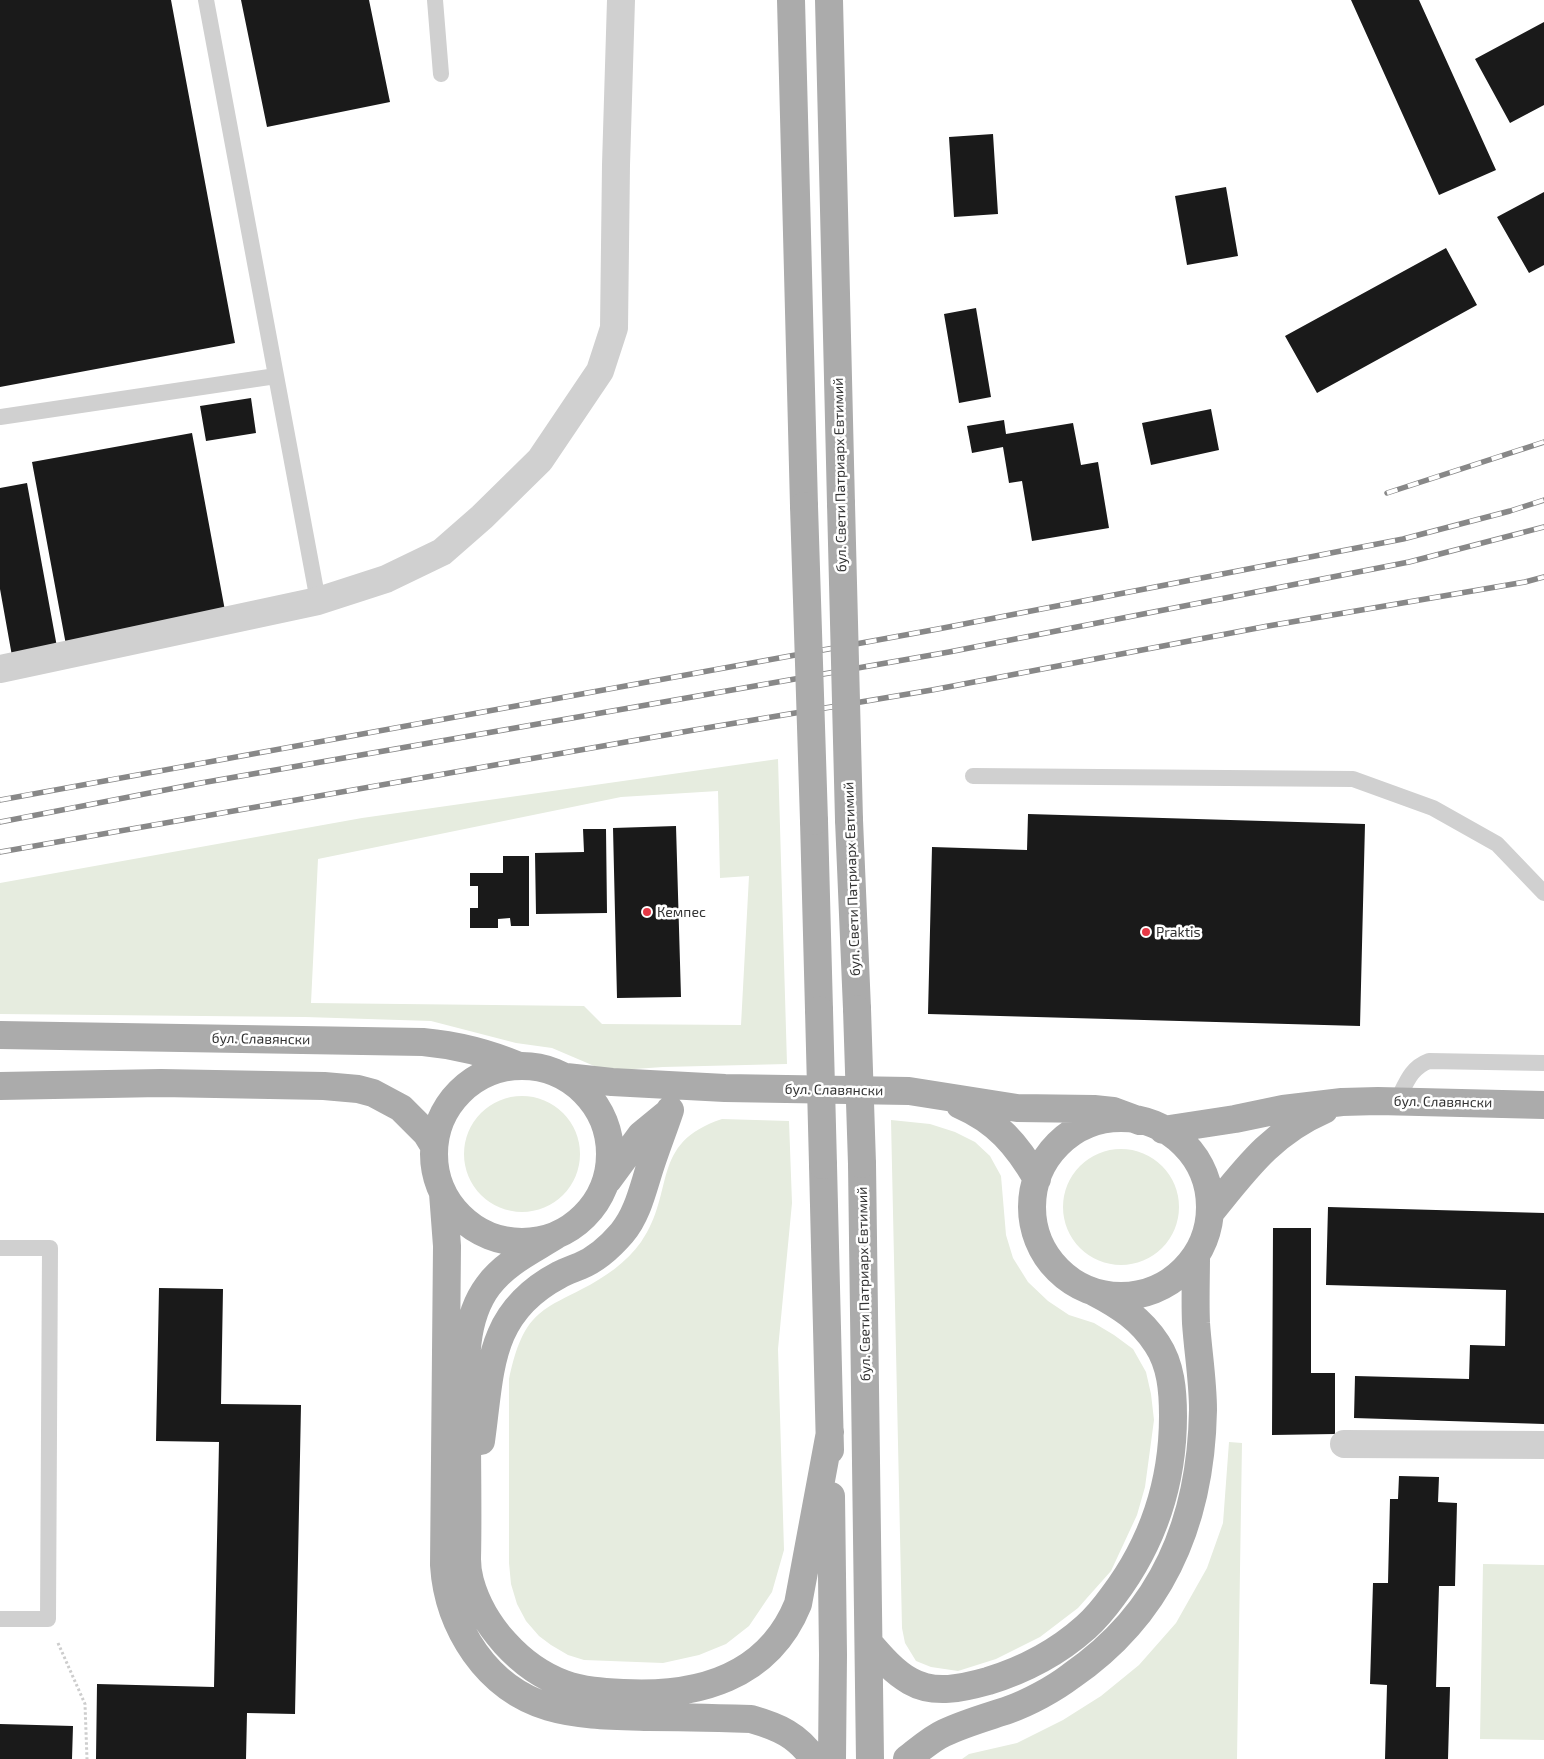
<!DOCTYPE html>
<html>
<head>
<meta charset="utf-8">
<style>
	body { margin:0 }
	canvas { display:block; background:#fff }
</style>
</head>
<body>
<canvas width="1544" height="1759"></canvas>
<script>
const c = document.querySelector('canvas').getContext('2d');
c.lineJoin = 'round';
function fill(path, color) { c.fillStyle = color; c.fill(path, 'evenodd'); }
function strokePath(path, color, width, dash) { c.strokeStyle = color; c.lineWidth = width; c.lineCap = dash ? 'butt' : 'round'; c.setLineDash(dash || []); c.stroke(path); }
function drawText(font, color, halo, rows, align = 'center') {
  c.font = font + ' "Exo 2",sans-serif'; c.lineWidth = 5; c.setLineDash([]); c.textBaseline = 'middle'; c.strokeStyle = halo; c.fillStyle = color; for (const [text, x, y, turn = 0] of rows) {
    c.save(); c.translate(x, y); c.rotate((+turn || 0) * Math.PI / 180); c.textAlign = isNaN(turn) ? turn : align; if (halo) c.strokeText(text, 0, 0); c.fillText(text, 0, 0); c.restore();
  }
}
fill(new Path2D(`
	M778,759L787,1064L663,1067L606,1071L552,1048L516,1043L431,1021L305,1017L0,1014V883L362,818ZM718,791L720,878L749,876L741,1025L602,1024L584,1006L311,1003L318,859L621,797Z
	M464 1154a58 58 0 1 1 116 0a58 58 0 1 1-116 0Z
	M722,1119L789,1121L792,1203L778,1349L784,1550L772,1592L749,1626L726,1644L699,1655L663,1663L584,1660L568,1655L551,1645L539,1636L526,1621L517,1604L511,1584L509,1563V1379C514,1356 521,1329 539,1314C552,1303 567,1297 582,1289C604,1278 627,1262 641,1242C676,1192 649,1143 722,1119Z
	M891,1120L930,1124L955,1132L975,1142L990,1156L1001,1176L1006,1235L1013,1258L1028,1282L1048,1301L1069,1315L1094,1323L1114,1335L1133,1349L1146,1372L1151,1394L1154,1420L1145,1487L1137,1515L1111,1571L1078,1608L1040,1637L996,1659L958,1671L931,1667L916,1661L905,1643L902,1628Z
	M1063 1207a58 58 0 1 1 116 0a58 58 0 1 1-116 0Z
	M1229,1442L1242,1443L1237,1759H962L969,1754L1017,1743L1063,1720L1101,1696L1139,1665L1176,1623L1207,1568L1223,1523Z
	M1483,1564L1544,1565V1740L1480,1739Z`), '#e6ecdf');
fill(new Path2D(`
	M0,0H171L235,343L0,387Z
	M241,0H369L390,102L267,127Z
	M1351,0H1419L1496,170L1439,195Z
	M1544,22V105L1510,123L1475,59Z
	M993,134L998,214L954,217L949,137Z
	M1226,187L1238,256L1187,265L1175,196Z
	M1544,192V265L1529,273L1497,217Z
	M1446,248L1477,305L1317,393L1285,336Z
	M976,308L991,397L959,403L944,314Z
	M251,398L256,433L206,441L200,406Z
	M1211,409L1219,450L1151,465L1142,423Z
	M1004,420L1006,434L1073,423L1081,465L1098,462L1109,528L1032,541L1022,481L1009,483L1003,447L972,453L967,426Z
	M192,433L226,616L66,645L32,462Z
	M27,483L57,647L12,656L0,589V488Z
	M1028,814L1365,824L1360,1026L928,1014L932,847L1027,850Z
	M676,826L681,997L617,998L613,828Z
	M583,829H606L607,913L536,914L535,853L584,852Z
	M503,856H529V926H511L510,918L498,919V928H470V908H478V886H470V873H503Z
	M1328,1207L1544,1213V1424L1354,1418L1355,1376L1469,1379L1470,1345L1505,1346L1506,1290L1326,1285Z
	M1273,1228H1311V1373H1335V1434L1272,1435Z
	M159,1288L223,1289L221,1404L301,1405L295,1714L247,1713L246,1759H96L97,1684L214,1687L219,1442L156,1441Z
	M1399,1476L1439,1477L1438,1502L1457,1503L1455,1586H1439L1436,1687H1450L1448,1759H1385L1387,1685L1370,1684L1373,1583H1388L1390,1499H1398Z
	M0,1724L73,1726L72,1759H0Z`), '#1a1a1a');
strokePath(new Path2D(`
	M58,1643L85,1704L87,1759`), '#cdcdcd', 3, [2.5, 2.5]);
strokePath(new Path2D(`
	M206,0L318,601
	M435,0L441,74
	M0,417L276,376
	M973,776L1353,779L1433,808L1497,844L1544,893
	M1397,1101C1406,1084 1410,1068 1429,1061L1544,1063
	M0,1248H50L48,1619H0`), '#d0d0d0', 16);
strokePath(new Path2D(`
	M0,669L318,601L386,579L442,552L482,517L540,460L600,371L614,328L616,165L621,0
	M1344,1444L1544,1445`), '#d0d0d0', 28);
strokePath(new Path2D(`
	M791,0L804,506
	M829,0L841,504
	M849,820L857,1009
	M814,821L819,1010
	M0,1035L423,1042C457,1045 488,1053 519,1066
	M434 1154a88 88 0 1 1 176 0a88 88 0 1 1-176 0Z
	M566,1077L612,1082L725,1088L909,1091L1017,1108L1094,1109L1113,1111L1140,1121
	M0,1086L161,1083L324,1086L358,1089L373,1093L401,1108L426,1133L434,1146
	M960,1105C997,1121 1017,1145 1037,1179
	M1032 1207a89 89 0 1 1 178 0a89 89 0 1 1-178 0Z
	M1163,1130L1235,1119L1283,1109L1342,1102L1378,1101L1544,1105
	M862,1164L870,1759
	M823,1165L830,1450
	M608,1180L641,1135L669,1112
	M443,1193L447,1246L444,1565C446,1598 456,1626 475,1653C520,1716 578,1715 648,1717C683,1717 717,1718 751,1719C779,1727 797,1735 814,1759
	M1210,1213C1245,1170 1271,1133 1324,1110
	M555,1236C531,1251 505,1263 488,1286C458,1326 467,1386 467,1433C467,1475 468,1517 467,1559C467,1566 468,1574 470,1581C482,1625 520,1668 564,1684C583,1691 603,1692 623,1693C697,1697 768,1678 798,1604L830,1432
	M481,1441C491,1370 487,1313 559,1275C566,1271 573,1269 580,1266C597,1259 610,1247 622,1233C638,1214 643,1188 651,1164C657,1146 664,1128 670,1110
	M831,1496L833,1655L832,1759
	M869,1643C881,1657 894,1672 910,1681C934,1695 963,1688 988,1681C1024,1670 1057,1653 1086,1627C1096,1618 1105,1607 1113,1596C1153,1543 1173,1482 1173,1416C1173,1391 1171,1365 1157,1344C1141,1319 1119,1305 1094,1292
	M907,1759C919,1750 931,1739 944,1733C965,1723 987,1717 1008,1710C1028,1703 1054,1689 1071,1676C1164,1612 1201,1520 1203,1410C1203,1381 1198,1352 1196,1323C1195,1301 1196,1278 1196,1256`), '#ababab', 28);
const rail = new Path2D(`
	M1387,493L1544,442
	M0,800L938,629L1403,539L1510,511L1544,500
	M0,822L201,783L949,652L1409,562L1544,527
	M0,852L694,730L932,690L1268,626L1525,582L1544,577`);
strokePath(rail, '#888', 5.5);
strokePath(rail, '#fff', 4, [11]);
strokePath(new Path2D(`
	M841,504L849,820
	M804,506L814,821
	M857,1009L862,1164
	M819,1010L823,1165`), '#ababab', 28);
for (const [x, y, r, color] of [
	[647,912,5,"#e63946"],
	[1146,932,5,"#e63946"]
]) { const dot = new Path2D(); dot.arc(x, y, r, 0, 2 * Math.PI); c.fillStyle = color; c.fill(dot); strokePath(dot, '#fff', 2); }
drawText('14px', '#333', '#fff', [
	["бул. Свети Патриарх Евтимий",840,475,-91],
	["бул. Свети Патриарх Евтимий",852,879,-92],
	["бул. Славянски",261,1039,1],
	["бул. Славянски",834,1090,1],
	["бул. Славянски",1443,1102,1],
	["бул. Свети Патриарх Евтимий",864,1284,-91]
]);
drawText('14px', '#333', '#fff', [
	["Кемпес",657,912],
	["Praktis",1156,932]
], 'left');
</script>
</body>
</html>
